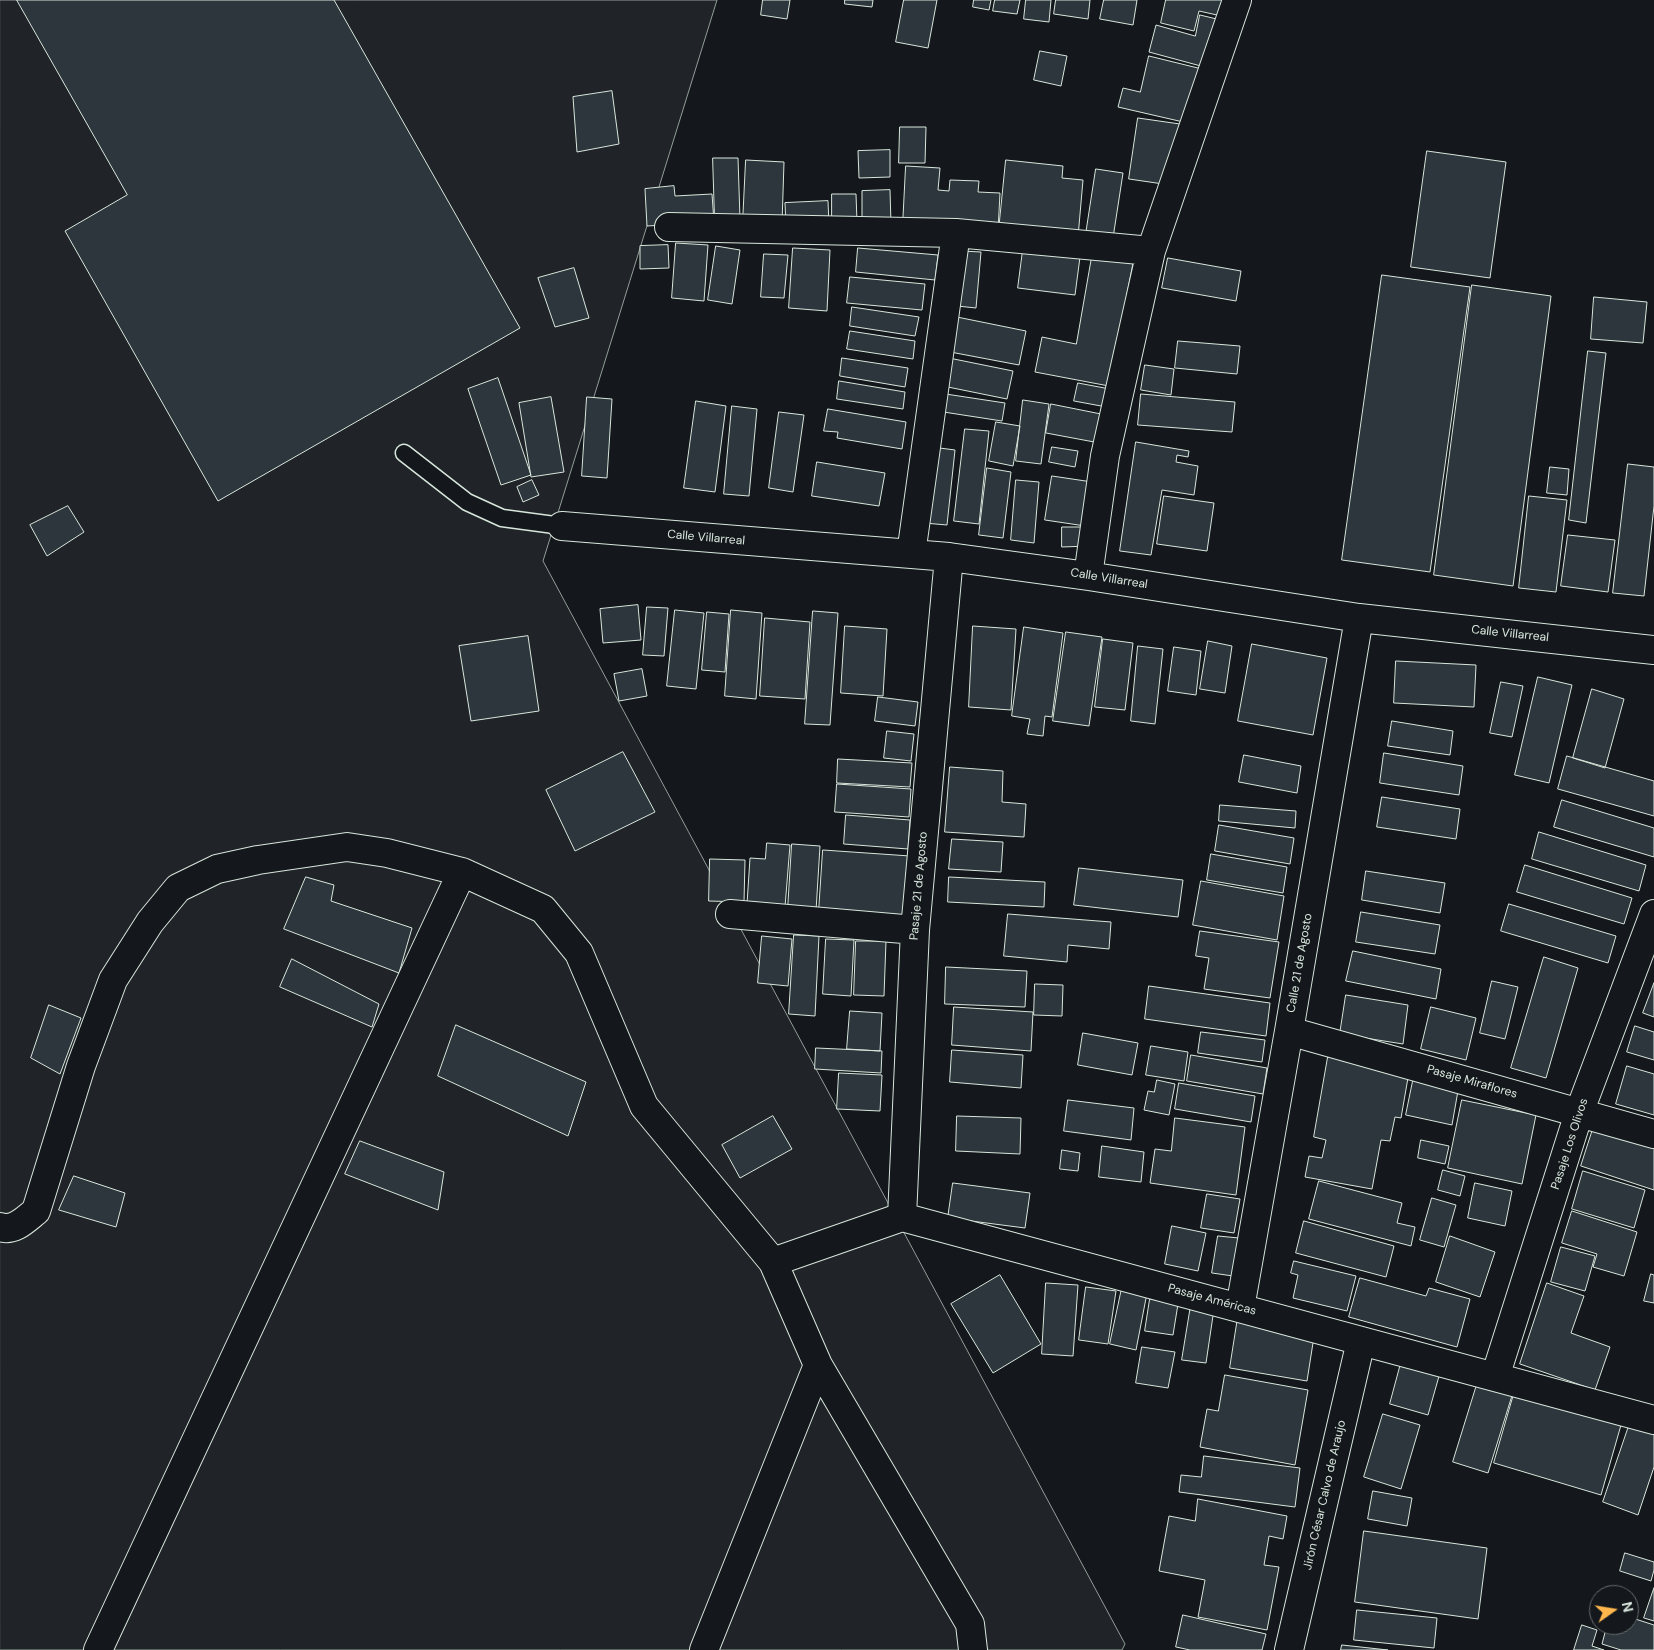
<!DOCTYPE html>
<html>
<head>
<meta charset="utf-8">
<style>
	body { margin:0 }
	#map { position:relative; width:1654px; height:1650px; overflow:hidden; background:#14181c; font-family:"DM Sans",sans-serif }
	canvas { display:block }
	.north { position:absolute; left:1589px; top:1585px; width:50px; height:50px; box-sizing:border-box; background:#14181c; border:1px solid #626a69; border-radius:50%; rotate:77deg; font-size:14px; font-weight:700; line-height:20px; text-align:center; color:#d8e6dc }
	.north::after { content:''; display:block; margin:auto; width:18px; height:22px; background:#ffb74d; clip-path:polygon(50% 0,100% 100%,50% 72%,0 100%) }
</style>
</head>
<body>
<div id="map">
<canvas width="1654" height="1650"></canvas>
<div class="north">N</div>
</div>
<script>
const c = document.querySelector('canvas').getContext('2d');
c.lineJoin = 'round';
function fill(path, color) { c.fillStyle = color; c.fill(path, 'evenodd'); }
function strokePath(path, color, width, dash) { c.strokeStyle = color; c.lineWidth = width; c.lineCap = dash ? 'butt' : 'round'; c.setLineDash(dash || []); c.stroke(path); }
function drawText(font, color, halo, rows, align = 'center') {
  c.font = font + ' "DM Sans",sans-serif'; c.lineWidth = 4; c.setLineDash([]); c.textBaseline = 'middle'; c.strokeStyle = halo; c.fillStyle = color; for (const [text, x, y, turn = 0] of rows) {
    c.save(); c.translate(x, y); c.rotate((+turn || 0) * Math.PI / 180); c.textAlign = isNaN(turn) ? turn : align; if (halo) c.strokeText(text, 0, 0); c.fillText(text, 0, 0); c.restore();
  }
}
const green = new Path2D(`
	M0,0H717L543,561L1125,1644L1122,1650H0Z`);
fill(green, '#202428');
strokePath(green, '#939e99', 1);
const building = new Path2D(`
	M17,0H334L520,328L218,501L65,231L127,195Z
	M763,0H790L787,19L761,15Z
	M845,0H873L872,7L845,4Z
	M904,0H937L928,48L896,42Z
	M974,0H991L989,10L973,7Z
	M995,0H1020L1017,14L993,11Z
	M1026,0H1051L1049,22L1024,19Z
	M1056,0H1090L1088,19L1054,14Z
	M1104,0H1137L1133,25L1100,19Z
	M1166,0H1229L1226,17L1199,11L1194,31L1161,23Z
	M1200,15L1225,21L1212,69L1149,52L1156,25L1195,36Z
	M1040,51L1067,56L1061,86L1034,80Z
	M1149,56L1206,70L1192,124L1118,107L1123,88L1140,92Z
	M612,91L619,144L577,152L573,97Z
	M1138,118L1180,124L1170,185L1129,179Z
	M900,127H926L925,163H899Z
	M890,150V177L859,178L858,151Z
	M1427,151L1506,162L1490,278L1411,267Z
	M713,158H738L740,219L715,221Z
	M746,160L784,162L782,224L743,222Z
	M1006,160L1063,166L1062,178L1083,180L1078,237L999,230Z
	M906,166L940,168L938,190L949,191L950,180L979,181L978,192L1000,193L998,231L903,225Z
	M1096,169L1123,173L1113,238L1086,234Z
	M674,186L675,196L712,194L714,222L647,226L645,189Z
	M890,190L891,224L862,225V191Z
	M832,194H856L857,222L832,223Z
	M828,201L829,225L786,226L785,203Z
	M676,243L708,245L704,301L672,298Z
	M668,245L669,268L640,269V246Z
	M716,246L740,250L732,304L708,300Z
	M793,248L830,250L827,311L789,308Z
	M858,248L938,255L935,280L856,272Z
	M1023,250L1080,257L1075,295L1018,288Z
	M961,251L981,252L976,308L957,306Z
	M1093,251L1134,258L1109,386L1035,372L1042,337L1076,344Z
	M764,254L788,255L784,298L761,297Z
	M1168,258L1241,271L1236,301L1162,288Z
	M574,268L589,318L555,327L538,278Z
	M1382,275L1470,287L1430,572L1342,560Z
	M850,277L925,284L922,310L847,303Z
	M1472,285L1551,296L1513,586L1434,575Z
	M1594,297L1647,302L1643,343L1591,339Z
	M852,307L919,317L915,336L850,326Z
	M952,316L1026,331L1019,365L945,351Z
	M850,331L915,341L913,359L847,349Z
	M1178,341L1240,346L1237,374L1175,368Z
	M1588,351L1606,353L1586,523L1569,520Z
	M944,357L1013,371L1007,399L938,385Z
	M842,358L908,368L905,387L840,376Z
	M1145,365L1174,369L1171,395L1141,390Z
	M498,378L531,475L501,485L468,389Z
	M839,381L905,392L903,409L837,399Z
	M1078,383L1115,390L1112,408L1074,401Z
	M939,393L1005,403L1002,421L937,411Z
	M1141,394L1235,402L1232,432L1138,425Z
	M551,397L564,472L531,477L519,403Z
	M587,397L612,399L607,478L582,476Z
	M1023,400L1049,404L1041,464L1016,461Z
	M696,401L726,406L715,492L684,488Z
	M1051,404L1111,416L1105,444L1046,433Z
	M732,406L757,409L749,496L724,494Z
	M828,409L906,422L902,449L837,438L838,432L824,431Z
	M779,412L804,415L793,492L769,488Z
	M996,422L1020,426L1013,466L989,461Z
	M965,429L989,431L979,524L954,521Z
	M1136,442L1189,451L1188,457L1177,455L1176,462L1198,466L1194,495L1162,490L1151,555L1120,551Z
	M932,447L955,450L947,525L924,523Z
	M1052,447L1078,451L1075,467L1049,462Z
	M817,462L885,473L879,506L812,496Z
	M1628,464L1654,467V506L1644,596L1613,593Z
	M1550,467L1569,469L1567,495L1547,493Z
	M987,468L1011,472L1003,538L979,535Z
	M1052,476L1099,483L1092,527L1045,520Z
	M532,480L539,495L523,502L517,487Z
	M1016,480L1039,482L1034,543L1011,540Z
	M1164,496L1214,503L1207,551L1157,544Z
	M1529,496L1567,500L1556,592L1519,588Z
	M68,506L84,532L47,556L30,525Z
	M1062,527H1089V546L1062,547Z
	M1568,535L1615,540L1608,592L1561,586Z
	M638,605L641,640L603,643L600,609Z
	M647,607L668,608L664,656L643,655Z
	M675,610L704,613L696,689L667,686Z
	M731,610L762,613L756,699L725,696Z
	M813,611L838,613L830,725L805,724Z
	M707,612L729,614L725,672L702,670Z
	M765,618L810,622L805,699L760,696Z
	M845,626L887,629L883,696L841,693Z
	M973,626L1016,629L1011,710L969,707Z
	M1024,627L1063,633L1052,717L1045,716L1043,736L1027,734L1030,719L1012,716Z
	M1066,632L1102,637L1089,726L1053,721Z
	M528,636L539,711L471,721L459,646Z
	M1103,639L1133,643L1125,710L1095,707Z
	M1208,641L1232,646L1225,693L1200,689Z
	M1252,644L1327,658L1313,735L1238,721Z
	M1138,646L1163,649L1155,724L1131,721Z
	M1174,647L1201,651L1196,695L1168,691Z
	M1396,661L1476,665L1474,707L1394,703Z
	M642,669L647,696L619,701L614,674Z
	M1538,677L1572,685L1549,783L1515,775Z
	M1501,682L1523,686L1512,737L1490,733Z
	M1592,689L1624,699L1605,768L1573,758Z
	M878,697L918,702L915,726L875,721Z
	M1392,721L1453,731L1450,755L1388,746Z
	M887,731L914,734L911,761L884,758Z
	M623,752L655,812L575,851L546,790Z
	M1384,753L1463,766L1459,795L1380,783Z
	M1244,755L1301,766L1297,793L1239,782Z
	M1567,756L1654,781V816L1558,789Z
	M838,759L912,763L910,787L837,783Z
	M950,767L1003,771L1002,802L1026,804L1024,837L945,832Z
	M837,784L911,789L909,817L835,812Z
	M1382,797L1460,809L1456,839L1377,827Z
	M1562,800L1654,828V857L1554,827Z
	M1220,805L1296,811L1295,828L1219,821Z
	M846,815L910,820L908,849L844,844Z
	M1219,825L1294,838L1290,864L1215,851Z
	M1539,832L1646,865L1639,891L1532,859Z
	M952,839L1003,842L1001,872L949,869Z
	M767,843L790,845L785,907L747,904L750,858L765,859Z
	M792,844L820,846L816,911L788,909Z
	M823,850L910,856L906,917L819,911Z
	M1211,854L1287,867L1283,893L1207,880Z
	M710,859L745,860L744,902L709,901Z
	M1525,865L1632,898L1624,924L1517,892Z
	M1079,868L1183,880L1178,917L1074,905Z
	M1366,871L1445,883L1440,913L1362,900Z
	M306,877L334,885L331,901L412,928L399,973L284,929Z
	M949,877L1045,882L1044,907L948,902Z
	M1201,881L1284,896L1277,940L1193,925Z
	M1509,904L1616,936L1608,963L1501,931Z
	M1361,912L1440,925L1435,954L1356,942Z
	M1008,914L1111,922L1109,949L1068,945L1067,962L1004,956Z
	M1200,931L1279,942L1270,998L1204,989L1209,958L1196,956Z
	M794,935L819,936L815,1016L789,1014Z
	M762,936L792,939L788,986L758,983Z
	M826,939L854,940L851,996L823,994Z
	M856,941H886L884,996L854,995Z
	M1353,951L1441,969L1436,999L1346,981Z
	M1544,957L1578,968L1546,1078L1511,1068Z
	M292,959L379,1004L372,1027L280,987Z
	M946,967L1027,971L1025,1007L945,1004Z
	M1492,981L1518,987L1505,1039L1480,1033Z
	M1654,983V1017L1643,1013Z
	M1035,984L1063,985L1062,1016L1034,1015Z
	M1149,986L1270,1003L1266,1036L1145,1019Z
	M1346,995L1408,1005L1403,1044L1340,1034Z
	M49,1005L81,1018L60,1074L31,1058Z
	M954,1007L1033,1012L1031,1051L952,1045Z
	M1431,1007L1476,1018L1466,1060L1421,1049Z
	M850,1011L882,1013L880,1051L847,1049Z
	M456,1025L586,1082L568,1136L438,1076Z
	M1635,1026L1654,1032V1060L1627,1052Z
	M1201,1032L1265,1040L1262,1062L1198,1053Z
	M1083,1033L1138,1043L1132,1075L1078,1065Z
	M1151,1046L1188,1052L1184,1081L1146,1075Z
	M816,1048L882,1051L881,1073L815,1069Z
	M952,1050L1023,1055L1021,1088L950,1082Z
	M1191,1055L1267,1068L1263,1094L1187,1081Z
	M1328,1057L1409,1072L1401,1118L1395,1117L1390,1141L1381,1140L1372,1189L1305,1177L1309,1156L1322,1158L1326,1140L1314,1137Z
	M1627,1066L1654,1074V1115L1616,1104Z
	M839,1073L882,1075L880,1111L837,1109Z
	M1414,1076L1459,1085L1452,1125L1406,1115Z
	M1157,1080L1175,1084L1169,1115L1144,1110L1148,1091L1154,1092Z
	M1179,1083L1255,1096L1251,1122L1175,1109Z
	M1068,1100L1134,1108L1131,1140L1064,1131Z
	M1462,1100L1536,1115L1522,1184L1448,1168Z
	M773,1116L792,1149L740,1178L722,1145Z
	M957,1116L1021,1118L1020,1154L956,1151Z
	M1175,1118L1245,1127L1236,1195L1150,1183L1155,1149L1171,1151Z
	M1593,1129L1654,1139V1190L1581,1166Z
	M1421,1140L1449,1146L1445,1164L1418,1158Z
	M360,1141L444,1172L438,1210L345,1174Z
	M1102,1146L1144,1152L1141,1182L1099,1177Z
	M1062,1150L1080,1153L1078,1171L1060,1169Z
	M1443,1170L1465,1176L1460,1196L1438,1190Z
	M1583,1171L1645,1190L1634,1228L1572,1209Z
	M74,1176L125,1193L116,1227L59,1210Z
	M1319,1181L1402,1203L1397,1223L1415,1227L1411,1246L1309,1219Z
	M953,1183L1030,1193L1025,1228L948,1218Z
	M1475,1183L1512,1191L1505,1226L1468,1218Z
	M1207,1194L1240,1199L1234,1233L1201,1228Z
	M1432,1198L1456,1205L1444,1247L1420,1240Z
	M1572,1211L1637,1232L1624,1276L1593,1267L1597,1254L1562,1243Z
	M1304,1221L1394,1246L1386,1277L1296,1253Z
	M1172,1226L1206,1233L1198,1271L1165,1264Z
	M1218,1236L1239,1238L1233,1276L1212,1273Z
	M1450,1236L1495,1252L1480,1297L1436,1282Z
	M1561,1247L1595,1256L1585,1291L1551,1282Z
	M1294,1261L1356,1276L1347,1311L1293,1298L1298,1275L1291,1273Z
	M1651,1274L1654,1275V1303L1644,1301Z
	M1000,1275L1041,1344L993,1373L951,1304Z
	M1360,1278L1426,1296L1429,1288L1470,1299L1457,1347L1349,1317Z
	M1046,1283L1078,1285L1073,1356L1042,1354Z
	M1547,1283L1584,1296L1571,1333L1610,1347L1595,1390L1520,1364Z
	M1086,1287L1116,1291L1108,1344L1079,1340Z
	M1122,1288L1147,1293L1136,1350L1110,1344Z
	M1150,1299L1178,1304L1173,1335L1145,1331Z
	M1191,1305L1214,1309L1206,1363L1182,1360Z
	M1238,1317L1315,1330L1307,1381L1230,1368Z
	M1142,1347L1175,1352L1168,1388L1136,1383Z
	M1404,1352L1443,1362L1428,1415L1390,1404Z
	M1225,1375L1308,1390L1295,1465L1200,1447L1207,1409L1218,1411Z
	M1479,1378L1514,1389L1488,1473L1453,1462Z
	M1516,1387L1623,1418L1601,1495L1494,1463Z
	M1383,1414L1420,1425L1401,1489L1364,1477Z
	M1631,1420L1654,1428V1467L1638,1515L1603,1502Z
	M1204,1456L1300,1468L1295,1507L1179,1492L1181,1475L1201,1477Z
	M1373,1491L1412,1498L1407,1526L1368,1519Z
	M1198,1499L1287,1516L1283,1539L1269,1536L1264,1565L1279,1567L1267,1630L1198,1617L1205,1580L1159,1571L1169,1516L1195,1521Z
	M1364,1531L1487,1548L1478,1619L1355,1602Z
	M1625,1553L1654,1562V1570L1651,1581L1620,1571Z
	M1654,1588V1621L1644,1618Z
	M1357,1610L1437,1618L1434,1648L1354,1640Z
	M1183,1615L1266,1634L1262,1650H1190L1176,1647Z
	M1629,1617L1654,1625V1650H1621L1602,1644L1607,1625H1629Z
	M1582,1625L1597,1630L1592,1646L1604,1650H1574Z
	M1342,1645L1388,1650H1341Z`);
fill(building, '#2c363c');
strokePath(building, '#d8e6dc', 1);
const lane = new Path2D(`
	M404,453L467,502L502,518L562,526`);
const street = new Path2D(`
	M669,227L956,233L1151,251
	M562,526L949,557L1088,576L1359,618L1654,650
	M911,554L956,233
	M1088,576L1105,456L1151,251L1237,0
	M730,914L915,930
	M1289,1031L1654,1134
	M902,1217L915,930L949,557
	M0,1227C14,1232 26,1219 36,1211L81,1066L113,980L150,922L178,888L217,869L258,860L347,847L387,853L462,872L543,909L579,953L644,1106L773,1262L818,1365L970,1624L973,1650
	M773,1262L902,1217L1654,1420
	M1240,1308L1289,1031L1359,618
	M1495,1377L1579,1113L1654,914
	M98,1650L462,872
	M704,1650L818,1365
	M1289,1650L1361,1341`);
strokePath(lane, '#d8e6dc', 19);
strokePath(street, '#d8e6dc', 30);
strokePath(lane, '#14181c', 16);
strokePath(street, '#14181c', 28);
drawText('12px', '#d8e6dc', '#14181c', [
	["Calle Villarreal",706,538,5],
	["Calle Villarreal",1109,579,9],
	["Calle Villarreal",1510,634,6],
	["Pasaje 21 de Agosto",919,886,-85],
	["Calle 21 de Agosto",1300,963,-80],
	["Pasaje Miraflores",1472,1082,16],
	["Pasaje Los Olivos",1570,1144,-72],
	["Pasaje Américas",1212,1300,15],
	["Jirón César Calvo de Araujo",1325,1495,-77]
]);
</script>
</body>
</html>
